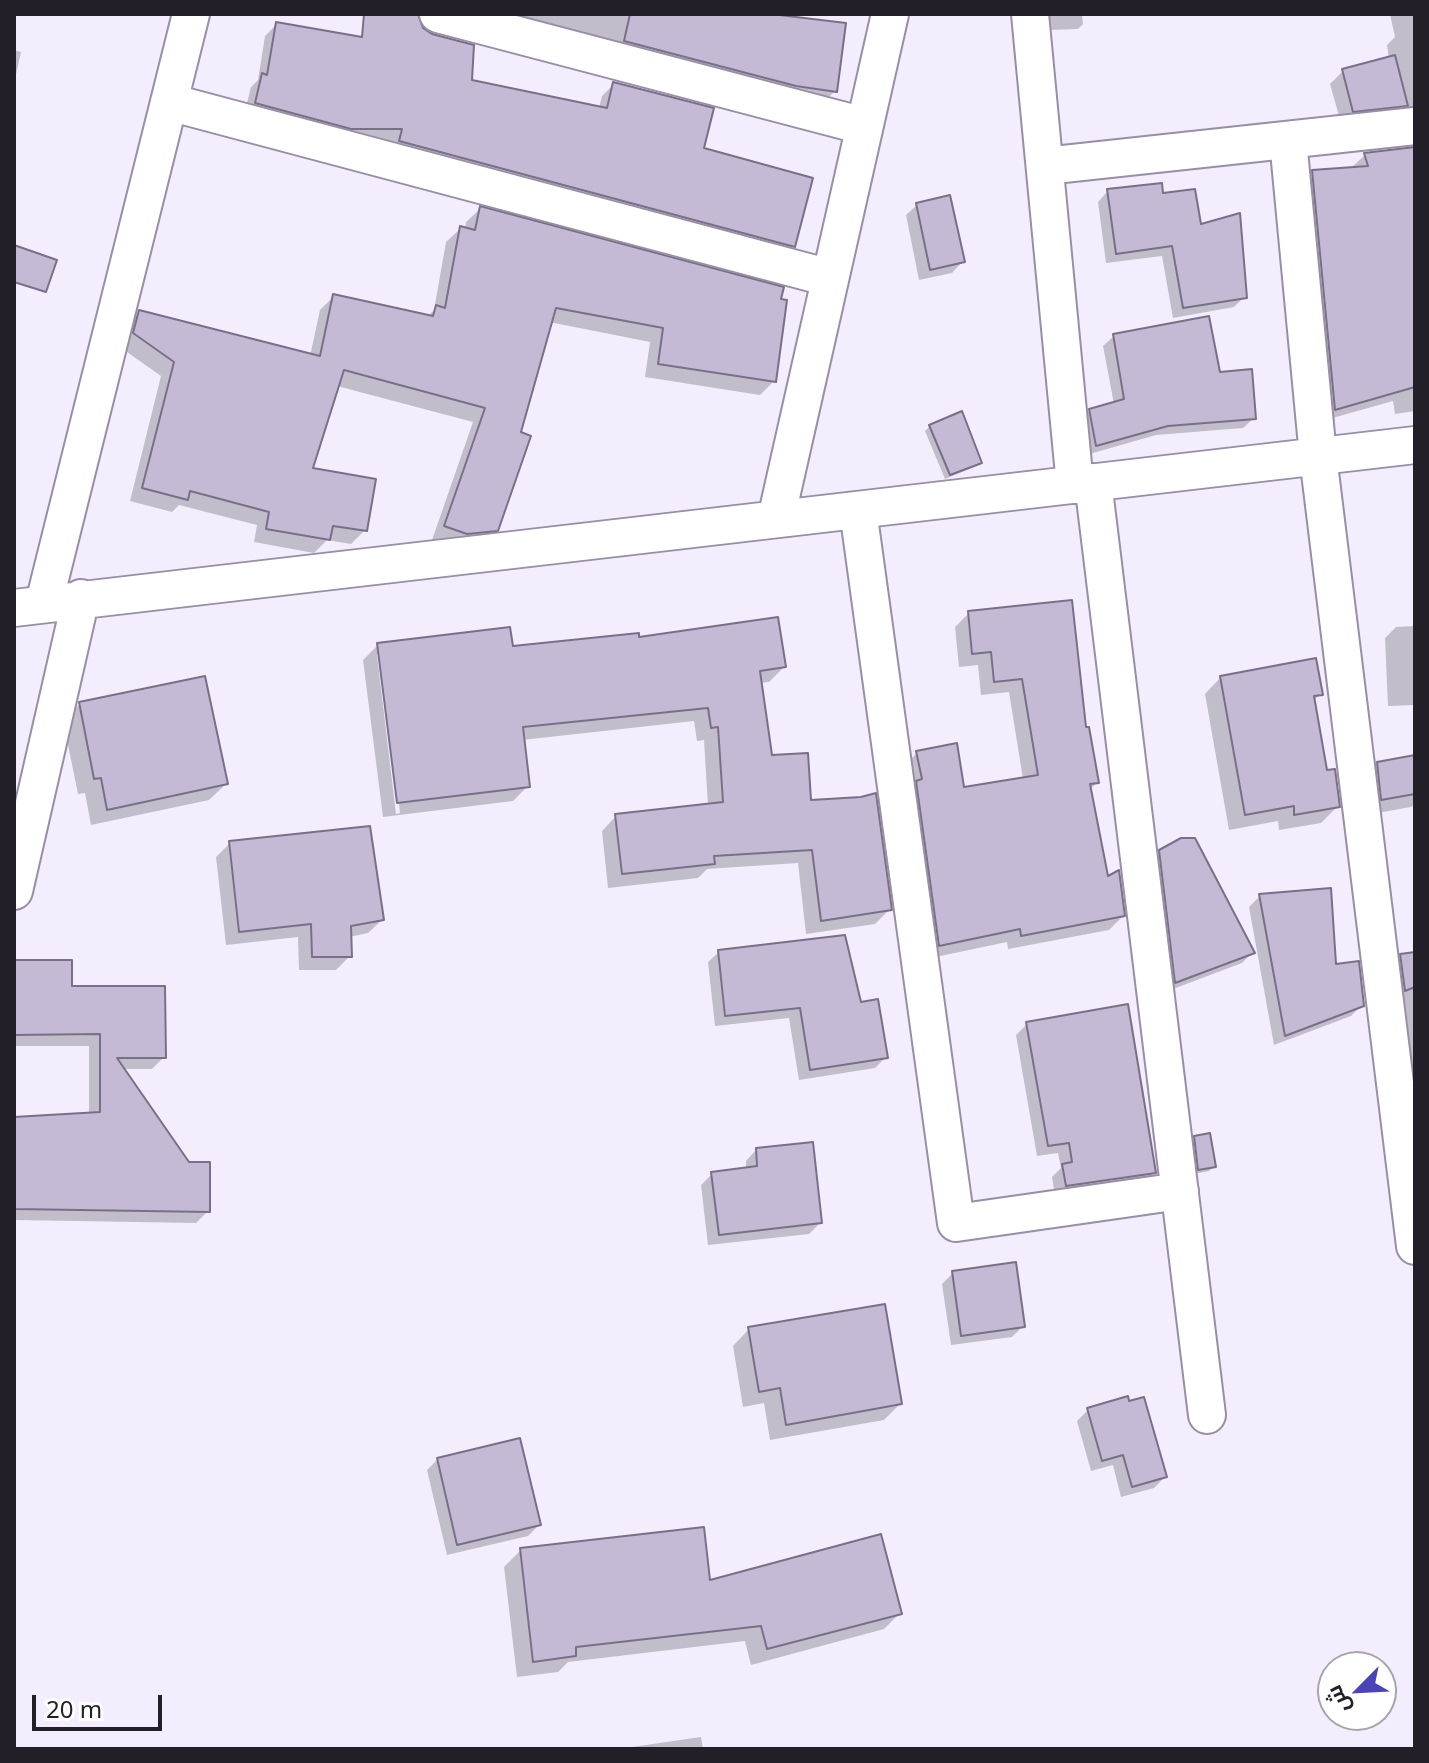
<!DOCTYPE html>
<html>
<head>
<meta charset="utf-8">
<style>
	body { margin:0 }
	#map { position:relative; width:1429px; height:1763px; overflow:hidden; background:#f3edfd; font-family:"Noto Sans",Cairo,sans-serif }
	canvas { display:block }
	.frame { position:absolute; inset:0; border:16px solid #231f28; pointer-events:none }
	.north { position:absolute; left:1317px; top:1651px; width:80px; height:80px; box-sizing:border-box; background:#fff; border:2px solid #a7a5a9; border-radius:50%; rotate:246deg; font-size:22px; font-weight:700; line-height:32px; text-align:center; color:#231f28 }
	.north::after { content:''; display:block; margin:auto; width:28px; height:36px; background:#4a43b9; clip-path:polygon(50% 0,100% 100%,50% 72%,0 100%) }
	.scale { position:absolute; left:32px; top:1695px; width:130px; height:36px; box-sizing:border-box; border:4px solid #231f28; border-top:0; padding-left:10px; font-size:24px; line-height:28px; white-space:nowrap; color:#231f28; -webkit-text-stroke:6px #fff; paint-order:stroke }
</style>
</head>
<body>
<div id="map">
<canvas width="1429" height="1763"></canvas>
<div class="frame"></div>
<div class="north">ش</div>
<div class="scale">20 m</div>
</div>
<script>
const c = document.querySelector('canvas').getContext('2d');
c.lineJoin = 'round';
function fill(path, color) { c.fillStyle = color; c.fill(path, 'evenodd'); }
function strokePath(path, color, width, dash) { c.strokeStyle = color; c.lineWidth = width; c.lineCap = dash ? 'butt' : 'round'; c.setLineDash(dash || []); c.stroke(path); }
fill(new Path2D(`
	M454,14H755L835,91L822,104Z
	M1047,14H1082L1083,24L1078,29L1048,30Z
	M1390,14H1415V123H1341L1330,84L1343,71L1389,59L1387,45L1395,37Z
	M277,24L469,82L599,108L602,96L614,84L702,150L793,246L781,258L388,153L391,140H338L244,115L251,87L258,80L265,36Z
	M14,50L21,52L14,83Z
	M1415,149V411L1395,414L1393,401L1322,421L1300,184L1313,172L1352,167L1365,155Z
	M1108,191L1161,196L1199,226L1244,297L1234,307L1173,318L1162,256L1106,263L1098,202Z
	M917,205L962,262L952,273L919,280L906,215Z
	M480,209L774,381L760,395L645,377L650,342L549,322L518,434L496,529L482,544L452,547L432,540L473,422L337,386L310,470L365,530L351,544L327,540L314,553L254,542L257,525L179,505L172,512L130,501L161,376L120,347L126,326L139,312L310,356L320,310L334,296L427,317L434,310L446,242L460,229L465,230L466,222Z
	M1114,336L1218,374L1254,418L1243,428L1156,435L1086,455L1080,421L1090,411L1114,404L1103,346Z
	M930,426L979,462L974,467L945,479L925,431Z
	M969,613L1084,730L1097,783L1089,790L1106,879L1123,916L1109,930L1008,949L1007,942L926,959L903,767L917,753L963,789L1023,779L1009,692L981,695L978,665L959,667L955,627Z
	M1415,626V705L1388,706L1385,638L1396,627Z
	M638,639L784,667L769,682L759,683L770,757L810,802L890,909L875,924L806,934L798,863L707,869L698,878L608,888L602,831L616,816L708,806L704,740L697,741L694,721L522,740L528,786L513,801L383,817L363,660L378,645L511,648ZM377,655H381L400,813L396,814Z
	M1221,677L1321,694L1313,701L1326,772L1338,806L1321,823L1279,830L1278,821L1229,830L1205,694Z
	M80,704L226,784L209,800L91,825L85,793L78,794L63,720Z
	M1415,757V804L1411,807L1366,815L1361,780L1378,763Z
	M230,843L382,920L368,933L349,937L350,956L336,970H299L298,937L226,945L216,857Z
	M1160,851L1253,952L1242,963L1165,992L1149,862Z
	M1260,896L1335,966L1362,1005L1351,1016L1274,1045L1249,907Z
	M719,952L859,1004L886,1057L875,1068L799,1080L789,1018L715,1026L708,962Z
	M1415,954V1213L1382,976L1401,956Z
	M14,962L70,988L164,1057L152,1069H122L208,1211L196,1223L14,1220V1119L89,1115V1046H14Z
	M1027,1024L1154,1172L1143,1183L1055,1196L1052,1177L1061,1168L1058,1153L1037,1156L1016,1035Z
	M1195,1138L1214,1166L1209,1171L1194,1174L1190,1143Z
	M756,1150L820,1223L809,1234L708,1245L701,1185L712,1174L746,1169V1161Z
	M953,1273L1023,1326L1012,1337L951,1345L942,1284Z
	M749,1329L900,1404L884,1420L770,1440L764,1403L743,1407L733,1346Z
	M1128,1403L1165,1477L1154,1488L1121,1497L1113,1465L1091,1471L1077,1421L1088,1410Z
	M438,1459L539,1525L528,1536L447,1555L427,1470Z
	M521,1550L708,1582L900,1613L884,1629L751,1665L745,1641L568,1662L558,1672L517,1677L504,1567Z
	M701,1737L703,1749H618Z`), '#0003');
const building = new Path2D(`
	M364,14H418L423,28L432,34L474,45L472,80L607,108L613,82L714,108L704,148L813,178L795,247L399,141L402,129H351L255,103L262,73L267,75L276,22L362,37Z
	M630,14H771L846,23L837,92L796,86L624,41Z
	M1395,55L1408,106L1353,112L1342,69Z
	M1415,147V387L1335,410L1312,170L1368,166L1364,153Z
	M1162,183L1163,193L1195,189L1201,224L1240,213L1247,298L1183,308L1172,246L1116,254L1107,189Z
	M950,195L965,262L930,270L916,203Z
	M480,206L784,287L781,299L787,300L776,382L658,364L663,328L556,308L521,432L531,436L498,531L467,534L444,526L485,408L344,370L313,468L376,479L367,531L333,526L330,540L266,529L269,512L190,491L188,500L142,488L174,362L133,333L139,310L320,356L333,294L433,316L436,305L445,308L460,226L475,230Z
	M14,245L57,260L46,292L14,282Z
	M1209,316L1220,372L1252,369L1256,419L1168,426L1096,446L1089,409L1124,399L1113,334Z
	M962,411L982,463L950,475L929,425Z
	M1072,600L1086,727H1089L1099,783L1090,784L1108,876L1119,870L1125,916L1021,936L1020,929L939,946L916,781L922,779L916,751L957,743L964,787L1038,775L1022,679L994,682L991,652L972,654L968,611Z
	M778,617L786,667L760,671L772,755L808,753L811,800L861,797L876,793L892,910L821,921L812,850L714,856L715,864L622,874L615,814L723,802L718,727L711,728L708,708L523,727L530,787L397,803L377,643L510,627L513,646L639,633V637Z
	M1316,658L1323,695L1314,696L1327,770L1335,769L1340,807L1294,815V806L1245,815L1220,676Z
	M205,676L228,784L107,810L101,778L94,779L79,702Z
	M1415,755V794L1381,800L1377,762Z
	M370,826L384,920L351,926L352,957H312L311,924L239,932L229,841Z
	M1181,838H1195L1255,953L1175,983L1159,850Z
	M1331,888L1336,964L1359,961L1364,1006L1285,1036L1259,894Z
	M845,935L861,1002L878,999L888,1058L810,1070L800,1008L725,1016L718,950Z
	M1415,952V987L1405,991L1400,954Z
	M14,960H72V986H165L166,1058H117L189,1162H210V1212L14,1209V1117L100,1112V1034L14,1035Z
	M1128,1004L1156,1173L1066,1186L1062,1164L1072,1162L1069,1143L1048,1146L1026,1022Z
	M1210,1133L1216,1167L1198,1170L1194,1136Z
	M813,1142L822,1223L719,1235L711,1172L757,1166L756,1148Z
	M1016,1262L1025,1327L961,1336L952,1271Z
	M885,1304L902,1404L786,1425L780,1388L759,1392L748,1327Z
	M1128,1396L1129,1401L1144,1397L1167,1477L1132,1487L1123,1455L1102,1461L1087,1408Z
	M520,1438L541,1525L457,1545L437,1458Z
	M704,1527L710,1580L881,1534L902,1614L767,1649L761,1626L576,1647V1656L533,1662L520,1548Z`);
fill(building, '#c5bad6');
strokePath(building, '#797087', 2);
const street = new Path2D(`
	M438,14L864,126
	M1030,14L1075,485
	M169,102L830,278
	M1288,140L1318,456L1415,1246
	M1045,166L1415,126
	M1093,482L1207,1415
	M858,510L956,1223L1180,1191
	M776,519L890,14
	M44,603L191,14
	M14,608L1415,445
	M14,891L81,598`);
strokePath(street, '#988ea6', 40);
strokePath(street, '#fff', 36);
</script>
</body>
</html>
